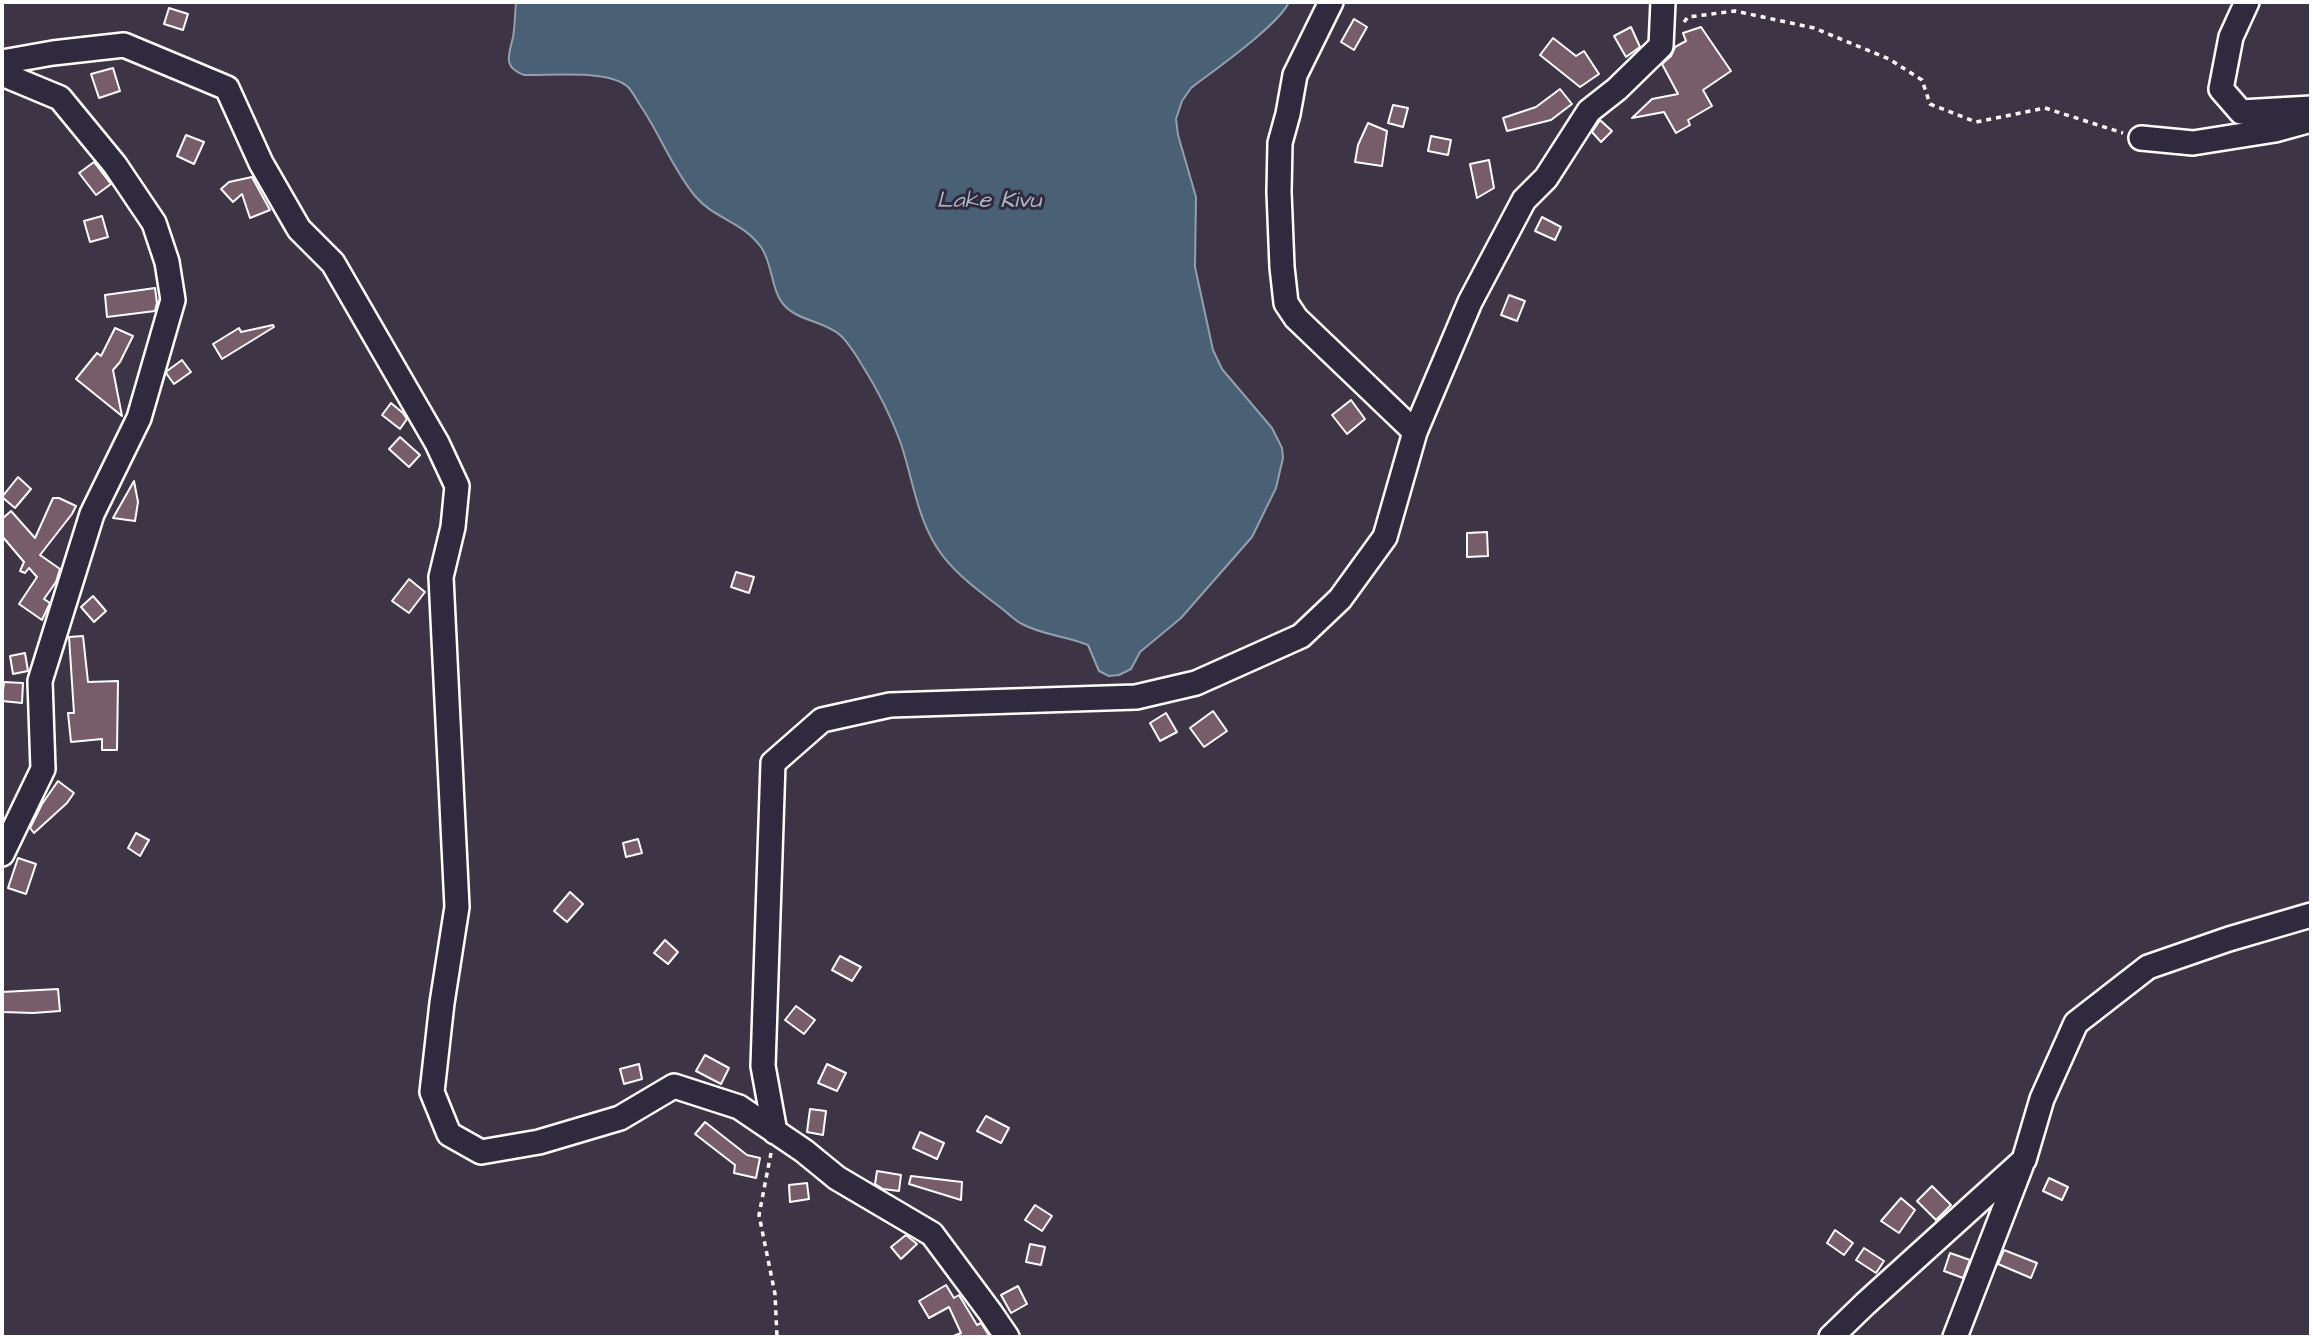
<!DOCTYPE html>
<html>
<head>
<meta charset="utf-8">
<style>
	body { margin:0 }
	#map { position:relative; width:2313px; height:1339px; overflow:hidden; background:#3d3446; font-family:"Architects Daughter",sans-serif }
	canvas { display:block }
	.frame { position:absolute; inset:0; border:4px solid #fff; pointer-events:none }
</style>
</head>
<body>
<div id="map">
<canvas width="2313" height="1339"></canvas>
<div class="frame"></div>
</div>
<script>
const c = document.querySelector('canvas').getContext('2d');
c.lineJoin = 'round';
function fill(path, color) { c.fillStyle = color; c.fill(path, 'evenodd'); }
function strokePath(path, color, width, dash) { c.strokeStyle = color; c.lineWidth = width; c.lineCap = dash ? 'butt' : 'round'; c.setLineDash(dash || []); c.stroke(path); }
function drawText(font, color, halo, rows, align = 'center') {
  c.font = font + ' "Architects Daughter",sans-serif'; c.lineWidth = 6; c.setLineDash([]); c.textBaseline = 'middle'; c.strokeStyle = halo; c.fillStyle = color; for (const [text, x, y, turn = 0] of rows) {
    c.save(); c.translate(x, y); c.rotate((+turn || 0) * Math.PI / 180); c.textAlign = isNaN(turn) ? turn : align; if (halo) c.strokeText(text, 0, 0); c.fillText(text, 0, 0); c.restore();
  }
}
const water = new Path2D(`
	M516,2H1289C1279,25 1213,71 1191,88L1182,101L1176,119L1178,135L1196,197L1195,267L1213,350L1222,369L1272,428L1282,448L1283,458L1276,488L1252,537L1181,618L1140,652L1131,669L1119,675L1109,676L1099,671L1088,645C1067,636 1042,635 1022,624C1014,620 1008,613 1001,608C978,590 951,571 936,546C916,514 912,475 900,441C890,414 877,389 862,365C856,355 848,342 840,335C824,321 798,321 784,305C771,291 773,264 761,247C742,221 714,219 695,196C672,168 660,134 640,105C636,99 633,92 628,87C609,69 551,76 524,75C502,67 509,55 513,37C515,26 515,13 516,2Z`);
fill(water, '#4a6075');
strokePath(water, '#92a0ac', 2);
const building = new Path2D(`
	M169,8L188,14L183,30L164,24Z
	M1354,19L1367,27L1354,50L1341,42Z
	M1631,27L1640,47L1626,57L1614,36Z
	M1701,27L1731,71L1703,90L1712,106L1688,120L1690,125L1676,133L1664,112L1632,118L1652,99L1678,94L1662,64L1671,56L1675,47L1686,41L1683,33Z
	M1553,38L1576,56L1584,51L1599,74L1580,87L1540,55Z
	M113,68L120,91L99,98L91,74Z
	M1560,89L1572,104L1551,120L1507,131L1503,118L1536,107Z
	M1393,105L1408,108L1403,127L1388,123Z
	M1600,120L1612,131L1601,142L1592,132Z
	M1368,123L1387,131L1382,166L1355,162L1358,145Z
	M186,135L204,142L194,164L177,156Z
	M1431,136L1451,140L1448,155L1428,151Z
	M1489,160L1494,188L1477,198L1470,164Z
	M94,162L111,184L96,195L79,173Z
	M252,177L270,210L250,218L242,194L233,202L221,189L229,182Z
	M102,216L108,237L90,242L84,221Z
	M1542,217L1561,227L1555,240L1535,231Z
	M155,288L157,303L155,311L107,317L105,295Z
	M1509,295L1525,301L1517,321L1501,315Z
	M273,325L274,327L222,359L213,344L239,328L241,332Z
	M115,328L133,336L120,362L113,370L122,416L76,379L97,353L101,356Z
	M182,360L191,372L174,384L166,373L167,371Z
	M1351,400L1365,419L1347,434L1332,415Z
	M391,403L403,413L407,419L400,429L382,415Z
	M400,437L420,455L409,467L389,449Z
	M18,477L31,489L15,508L2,497Z
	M134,481L138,502L135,521L113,518Z
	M53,498H59L76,506L72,514L40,555L60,569L56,582L44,599L50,603L42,620L19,604L37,577L29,568L25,573L20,571L24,562L2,536V519L11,511L35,538Z
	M1487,532L1488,556L1467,557V533Z
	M736,572L754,577L749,593L731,587Z
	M409,579L425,592L409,613L392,601Z
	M93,596L106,611L94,622L81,607Z
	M83,636L88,682L118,681L117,750H102V739L71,742L68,713H74L69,637Z
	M25,653L28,671L13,674L10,656Z
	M4,682L23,683L22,703L2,701Z
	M1213,711L1227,731L1204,747L1190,728Z
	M1166,713L1177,732L1160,741L1150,723Z
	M58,781L74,793L67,803L34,833L30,828L42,804Z
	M136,833L149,840L140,856L128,848Z
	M638,839L642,853L626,857L623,843Z
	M18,858L36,864L26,894L8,888Z
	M570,892L583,904L567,922L554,911Z
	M665,940L678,952L668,964L654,953Z
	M840,956L861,967L852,981L832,970Z
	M58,989L60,1011L33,1013L2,1012V992Z
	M796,1006L815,1020L804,1034L785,1020Z
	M705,1055L729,1068L721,1084L696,1071Z
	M639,1064L642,1079L624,1084L620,1069Z
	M827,1064L846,1073L837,1091L818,1083Z
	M810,1109L826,1111L823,1135L807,1132Z
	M986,1116L1009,1128L1001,1143L977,1131Z
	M705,1122L747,1155L760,1158L756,1178L734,1173L735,1165L695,1134Z
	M920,1132L944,1143L937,1159L913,1148Z
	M877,1171L901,1175L899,1191L883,1189L875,1184Z
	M911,1176L962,1182L961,1200L909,1184Z
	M2049,1178L2068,1187L2062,1200L2043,1191Z
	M807,1183L809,1199L790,1202L789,1185Z
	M1932,1186L1951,1205L1936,1220L1917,1201Z
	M1901,1198L1915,1210L1899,1233L1881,1221Z
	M1035,1205L1052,1216L1042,1231L1025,1220Z
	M1835,1230L1853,1243L1844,1255L1827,1243Z
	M906,1235L917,1244L901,1259L891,1247Z
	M1030,1244L1045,1247L1041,1265L1026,1262Z
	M1864,1248L1884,1261L1876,1273L1856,1260Z
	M2004,1250L2037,1263L2031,1278L1998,1264Z
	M1950,1253L1970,1260L1963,1278L1944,1271Z
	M946,1285L954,1298L959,1295L977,1325L981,1323L990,1337H951L961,1333L949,1307L929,1318L919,1301Z
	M1018,1286L1027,1304L1011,1313L1001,1295Z`);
fill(building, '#765d69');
strokePath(building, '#fff', 2);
const minor = new Path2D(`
	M1331,2L1295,75L1288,114L1280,143L1279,192L1282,267L1286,303L1296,318L1415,432
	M2247,2L2231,37L2221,89L2241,112L2311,108
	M2,62L53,53L124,45L227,88L261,163L299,229L333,263L437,443L457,486L453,527L441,577L457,907L442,1003L432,1092L449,1134L481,1152L539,1142L620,1118L674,1086L739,1107L804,1151L837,1178L932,1234L990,1312L1007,1337
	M2,74L60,98L115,165L154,223L167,262L173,300L139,418L92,514L40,681L43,769L2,854
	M2141,138L2193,143L2275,130L2311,120
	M775,1132L763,1066L773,763L822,720L890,705L1136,697L1196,683L1301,636L1340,599L1385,537L1415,432L1470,302L1524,200L1546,178L1589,111L1617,89L1661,46L1663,2
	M1831,1337L1865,1304L2024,1160L2042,1099L2076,1023L2148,967L2229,939L2311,915
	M1955,1337L2021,1166`);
strokePath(minor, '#fff', 28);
strokePath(new Path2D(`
	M1684,22L1688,17L1735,11L1814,28L1889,59L1922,80L1930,104L1976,122L2045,108L2123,133
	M771,1153L759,1215L775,1294L777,1337`), '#fff', 3.5, [5, 5]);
strokePath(minor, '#2f2a3d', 23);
drawText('italic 23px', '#aeb7c1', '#2f2a3d', [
	["Lake Kivu",989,202]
]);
</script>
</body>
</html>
